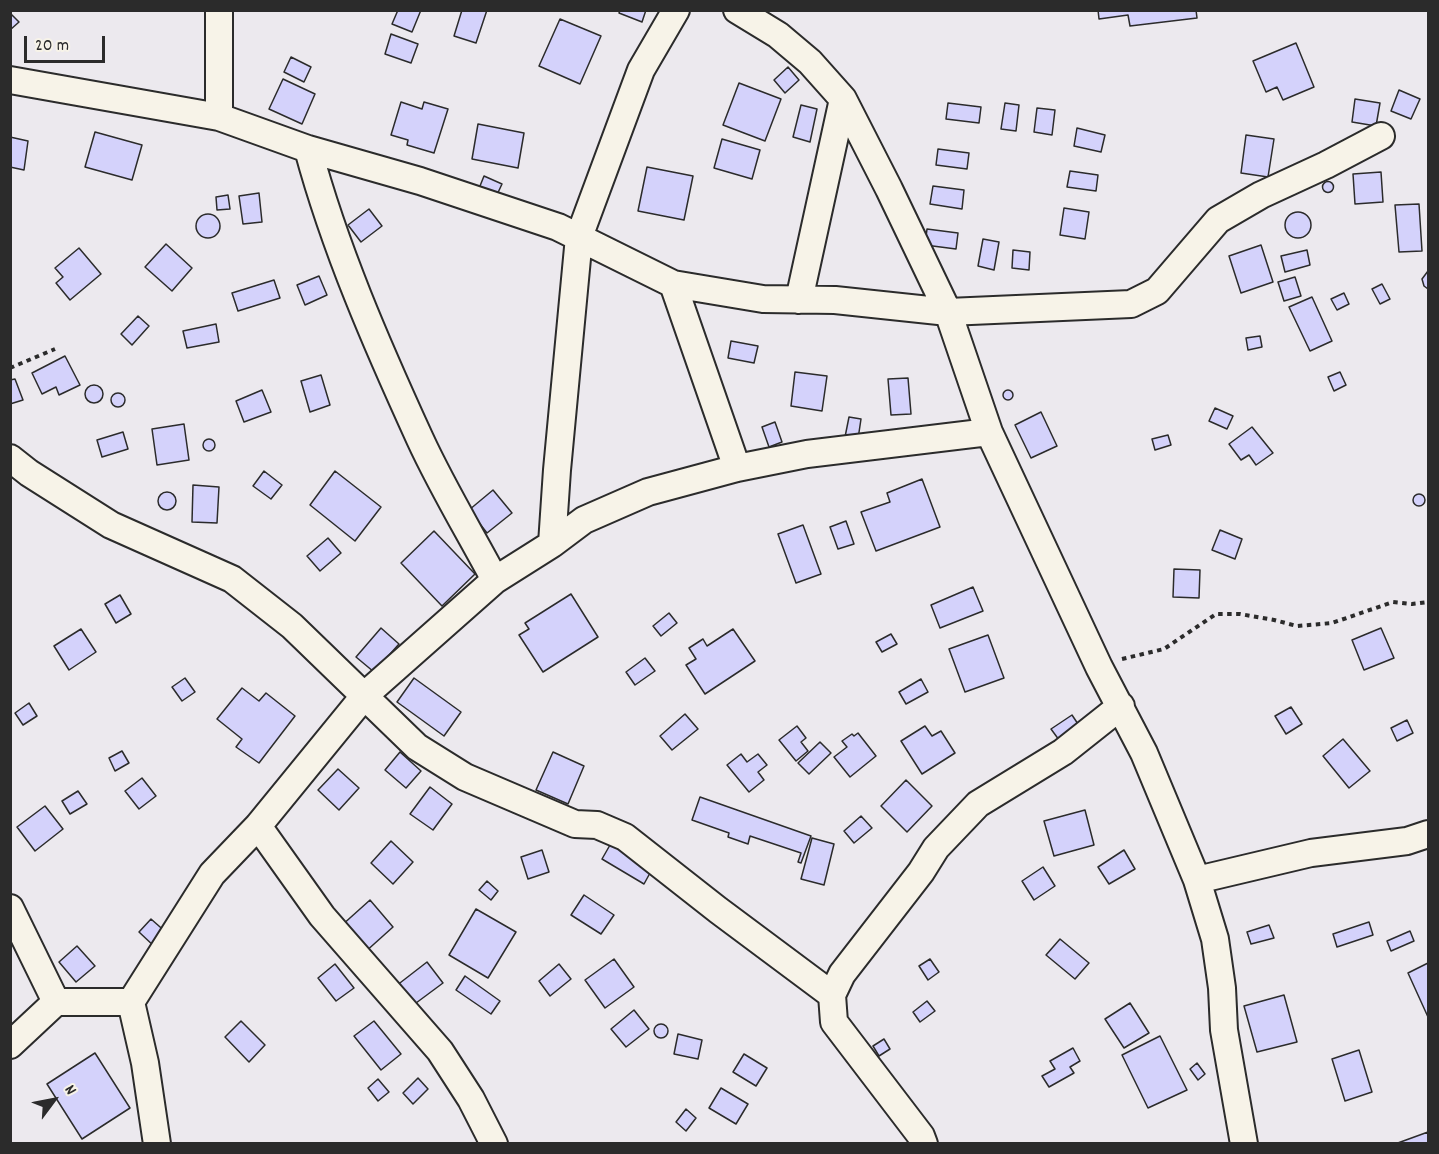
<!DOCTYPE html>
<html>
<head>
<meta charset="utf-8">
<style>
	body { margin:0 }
	#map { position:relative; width:1439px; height:1154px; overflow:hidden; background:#ece9ee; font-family:Dekko,sans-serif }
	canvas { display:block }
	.frame { position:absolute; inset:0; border:12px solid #2b2b2b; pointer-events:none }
	.north { position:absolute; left:24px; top:1070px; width:60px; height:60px; -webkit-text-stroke:4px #f7f3e8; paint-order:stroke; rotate:58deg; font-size:16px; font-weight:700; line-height:24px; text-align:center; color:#2b2b2b }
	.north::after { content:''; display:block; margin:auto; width:21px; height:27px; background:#2b2b2b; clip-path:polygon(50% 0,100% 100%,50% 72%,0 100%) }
	.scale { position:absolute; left:24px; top:36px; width:81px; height:27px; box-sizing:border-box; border:3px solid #2b2b2b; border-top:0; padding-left:8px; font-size:18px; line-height:21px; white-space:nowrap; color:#2b2b2b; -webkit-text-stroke:4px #f7f3e8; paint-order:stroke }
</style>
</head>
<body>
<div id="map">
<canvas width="1439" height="1154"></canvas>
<div class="frame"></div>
<div class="north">N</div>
<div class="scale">20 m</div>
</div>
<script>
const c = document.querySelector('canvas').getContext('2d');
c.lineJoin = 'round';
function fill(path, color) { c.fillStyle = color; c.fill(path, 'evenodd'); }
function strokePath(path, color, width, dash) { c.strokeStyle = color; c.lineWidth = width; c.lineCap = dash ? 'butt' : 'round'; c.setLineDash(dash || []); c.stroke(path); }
const building = new Path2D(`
	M398,10H421L412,32L392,24Z
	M462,10H487L476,43L454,36Z
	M620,10H646L642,22L619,13Z
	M1098,10H1196L1197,18L1130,26L1128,15L1099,19Z
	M10,13L19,22L10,30Z
	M560,19L601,36L580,84L539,66Z
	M391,34L418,44L411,63L385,54Z
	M1296,43L1314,87L1283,100L1277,87L1266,92L1253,61Z
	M291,57L311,67L304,82L284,72Z
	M788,67L799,80L785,93L774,80Z
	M283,79L315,94L302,124L269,109Z
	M739,83L781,99L765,141L723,125Z
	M1399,90L1420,99L1411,119L1391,111Z
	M1355,99L1380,103L1376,126L1352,122Z
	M401,102L422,109L424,102L448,109L434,153L407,145L408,140L391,135Z
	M948,103L981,107L979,123L946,119Z
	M1005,103L1019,105L1016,131L1001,129Z
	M801,105L817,109L810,142L793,137Z
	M1037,108L1055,110L1052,135L1034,132Z
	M478,124L524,133L518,168L472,159Z
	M1077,128L1105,135L1101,152L1074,146Z
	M95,132L142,145L132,180L85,167Z
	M1246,135L1274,139L1268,177L1241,173Z
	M10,137L28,141L24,170L10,167Z
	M722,139L760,150L752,179L714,168Z
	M938,149L969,153L967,169L936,165Z
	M647,167L693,176L684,220L638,211Z
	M1070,171L1098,175L1096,191L1067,187Z
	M1381,172L1383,202L1355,204L1353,174Z
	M484,176L502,184L495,199L478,191Z
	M1322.5 187a5.5 5.5 0 1 1 11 0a5.5 5.5 0 1 1-11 0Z
	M933,186L964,190L962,209L930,204Z
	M259,193L262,222L243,224L239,196Z
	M228,195L230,209L217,210L216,197Z
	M1419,204L1422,251L1399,252L1395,205Z
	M1064,208L1089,212L1085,239L1060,235Z
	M369,209L382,226L361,242L348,225Z
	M1285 225a13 13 0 1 1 26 0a13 13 0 1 1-26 0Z
	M196 226a12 12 0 1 1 24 0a12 12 0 1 1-24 0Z
	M927,229L958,233L956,249L925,245Z
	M983,239L999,242L994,270L978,266Z
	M166,244L192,268L172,291L145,267Z
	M1261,245L1273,282L1241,293L1229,256Z
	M79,248L101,274L70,300L56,283L63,277L55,268Z
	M1013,250L1030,252L1029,270L1012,268Z
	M1307,250L1310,265L1285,272L1281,256Z
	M1428,271V289L1424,286L1422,279Z
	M319,276L327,295L305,305L297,285Z
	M1295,277L1301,296L1284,301L1278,282Z
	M274,280L280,298L238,311L232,293Z
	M1382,284L1390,299L1380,304L1372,289Z
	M1344,293L1349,304L1337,310L1331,299Z
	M1312,297L1332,341L1310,351L1289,307Z
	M138,316L149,326L132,345L121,334Z
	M216,324L219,342L187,348L183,331Z
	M1260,336L1262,347L1248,350L1246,338Z
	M731,341L758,346L754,363L728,358Z
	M65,356L80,385L59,395L56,387L42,394L32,373Z
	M795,372L827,376L822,411L791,406Z
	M1340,372L1346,385L1334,391L1328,377Z
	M321,375L330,405L310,412L301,381Z
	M908,378L911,414L891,415L888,379Z
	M15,379L23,400L10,404V380Z
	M85 394a9 9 0 1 1 18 0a9 9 0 1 1-18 0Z
	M262,390L271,412L244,422L236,401Z
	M1003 395a5 5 0 1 1 10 0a5 5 0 1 1-10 0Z
	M111 400a7 7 0 1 1 14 0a7 7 0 1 1-14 0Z
	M1215,408L1233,416L1227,429L1209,421Z
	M1041,412L1057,446L1031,458L1015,425Z
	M849,417L861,419L858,439L845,437Z
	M775,422L782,442L769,447L762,427Z
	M184,424L189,460L157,465L152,429Z
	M1252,427L1273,453L1256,465L1249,455L1241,460L1229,444Z
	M123,432L128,449L102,457L97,440Z
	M1168,435L1171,445L1155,450L1152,439Z
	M203 445a6 6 0 1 1 12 0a6 6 0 1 1-12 0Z
	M264,471L282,485L271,499L253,486Z
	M335,471L381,507L355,541L310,505Z
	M922,479L940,527L876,551L861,512L890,502L887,493Z
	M193,485L219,487L217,523L192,522Z
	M493,490L512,513L487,533L469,510Z
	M158 501a9 9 0 1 1 18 0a9 9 0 1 1-18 0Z
	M1413 500a6 6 0 1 1 12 0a6 6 0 1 1-12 0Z
	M846,521L854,544L838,549L830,527Z
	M803,525L821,574L796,583L778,534Z
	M1220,530L1242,539L1235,559L1212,550Z
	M434,531L475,574L442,606L401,563Z
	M328,538L341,553L320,571L307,556Z
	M1174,569L1200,570L1199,598L1173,597Z
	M973,587L983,611L940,628L931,605Z
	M571,594L598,637L543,672L519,635L529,629L525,623Z
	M120,595L131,614L116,623L105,604Z
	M669,613L677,623L661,636L653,626Z
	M381,628L399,644L374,672L356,657Z
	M1381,628L1394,658L1364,670L1352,640Z
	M81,629L96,652L69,670L54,646Z
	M733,629L755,661L705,694L686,665L696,659L689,648L703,639L707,646Z
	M891,634L897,644L882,652L876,642Z
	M988,635L1004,678L965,692L949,649Z
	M645,658L655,671L635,685L626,672Z
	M185,678L195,692L182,701L172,687Z
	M414,678L461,712L444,736L397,702Z
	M921,679L928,692L906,704L899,692Z
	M242,688L259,701L266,693L295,716L259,763L236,747L242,739L217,719Z
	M29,703L37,716L23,725L15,713Z
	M1291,707L1302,724L1286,734L1275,716Z
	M685,714L698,729L672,750L660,736Z
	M1072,715L1082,730L1062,744L1051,729Z
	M1407,720L1413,733L1397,741L1391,728Z
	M797,726L806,738L801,742L808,751L796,761L779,740Z
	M925,726L932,736L941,731L955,753L922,774L901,741Z
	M858,733L876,756L850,777L834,757L847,747L842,741L852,734L854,736Z
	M1343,739L1370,771L1349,788L1323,756Z
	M820,742L831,753L809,774L798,763Z
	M122,751L129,763L115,771L109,758Z
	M400,752L421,771L406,788L385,770Z
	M553,752L584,766L568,804L536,790Z
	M741,754L747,762L758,754L767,765L758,772L764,780L749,792L727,765Z
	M338,769L359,788L339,810L318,790Z
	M142,778L156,796L139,809L125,791Z
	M906,780L932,806L907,832L881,806Z
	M430,787L452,804L433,830L410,814Z
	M78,791L87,804L70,814L62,801Z
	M700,797L811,836L801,863L798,862L801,853L750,836L748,844L728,837L729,833L692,820Z
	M45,806L63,829L35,851L17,827Z
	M1085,810L1094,845L1054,856L1044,821Z
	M861,816L872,828L854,843L844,831Z
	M614,838L656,862L644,884L602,859Z
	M812,838L834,844L824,885L801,879Z
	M391,841L413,862L393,884L371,863Z
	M542,850L549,872L528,879L521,857Z
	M1124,850L1135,869L1109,884L1098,867Z
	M1043,867L1055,886L1034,900L1022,881Z
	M487,881L498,891L491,900L479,890Z
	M584,895L614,915L601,934L571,915Z
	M370,900L393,927L364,953L341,926Z
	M476,909L516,932L488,978L449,955Z
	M151,919L168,934L156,948L139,932Z
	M1369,922L1373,935L1337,947L1333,934Z
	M1269,925L1274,938L1251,944L1247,932Z
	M1410,931L1414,941L1391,951L1387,941Z
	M1060,939L1089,963L1075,979L1046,955Z
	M77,946L95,966L76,982L59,962Z
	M614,959L634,987L605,1008L585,980Z
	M930,959L939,972L928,980L919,966Z
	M427,962L443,983L412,1006L396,986Z
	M1428,963V1017L1408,973Z
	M335,964L354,988L336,1001L318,978Z
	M559,964L571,979L550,996L539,981Z
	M465,976L500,1001L491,1014L456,990Z
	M1284,995L1297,1042L1257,1052L1244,1006Z
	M927,1001L935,1011L920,1022L913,1012Z
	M1130,1003L1149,1033L1124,1048L1105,1019Z
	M634,1010L649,1029L626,1047L611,1029Z
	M241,1021L265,1045L249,1062L225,1037Z
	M374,1021L401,1054L381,1070L354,1036Z
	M654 1031a7 7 0 1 1 14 0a7 7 0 1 1-14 0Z
	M678,1034L702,1040L698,1059L674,1054Z
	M1160,1036L1187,1090L1148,1108L1122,1055Z
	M884,1039L890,1049L879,1056L873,1046Z
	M1073,1048L1080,1061L1070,1067L1074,1073L1049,1087L1042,1076L1055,1069L1050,1061Z
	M1359,1050L1372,1092L1345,1101L1332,1059Z
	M95,1053L130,1108L82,1139L47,1084Z
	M744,1054L767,1068L756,1086L733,1072Z
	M1197,1063L1205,1074L1198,1080L1190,1069Z
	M418,1078L428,1089L413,1104L403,1093Z
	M378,1079L389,1092L378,1101L368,1088Z
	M721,1088L748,1104L736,1124L709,1108Z
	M686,1109L696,1118L686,1131L676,1122Z
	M1428,1132V1144H1395Z`);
fill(building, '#d4d2fb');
strokePath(building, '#2b2b2b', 1.5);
const street = new Path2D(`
	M219,10V117
	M737,10L778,35L810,62L843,99L889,189L948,312L989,432L1099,667L1144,753L1197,880L1215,939L1222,988L1224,1030L1244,1144
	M10,80L219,117L308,149L420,181L558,227L673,284L763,299L835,300L948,312L1131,304L1157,291L1218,220L1261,195L1326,165L1381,136
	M308,149C335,249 377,345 420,439C442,487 470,533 495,580
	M673,284L737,468
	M799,300L843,99
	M10,458L29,473L111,525L232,579L292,626L417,747L465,777L575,824L597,825L625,837L718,910L832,995
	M552,544L557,470L579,237L641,70L676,10
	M258,826L322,916L440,1051L471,1099L494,1144
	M1197,880L1311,853L1407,841L1428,834
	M10,908L56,1002H131
	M10,1045L56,1002
	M157,1144L145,1063L131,1002L212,874L258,826L365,695L495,580L552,544L584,520L648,492L737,468L807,454L989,432
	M924,1144L921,1136L834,1022L832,995L842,974L921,872L936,848L978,804L1063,752L1121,706`);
strokePath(street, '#2b2b2b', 30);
strokePath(new Path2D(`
	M10,368L55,349
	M1122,659L1164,649L1216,614H1240L1274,620L1297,626L1332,623L1393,602L1412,604L1428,602`), '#2b2b2b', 4, [4.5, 4.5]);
strokePath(street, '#f7f3e8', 26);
</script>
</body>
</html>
